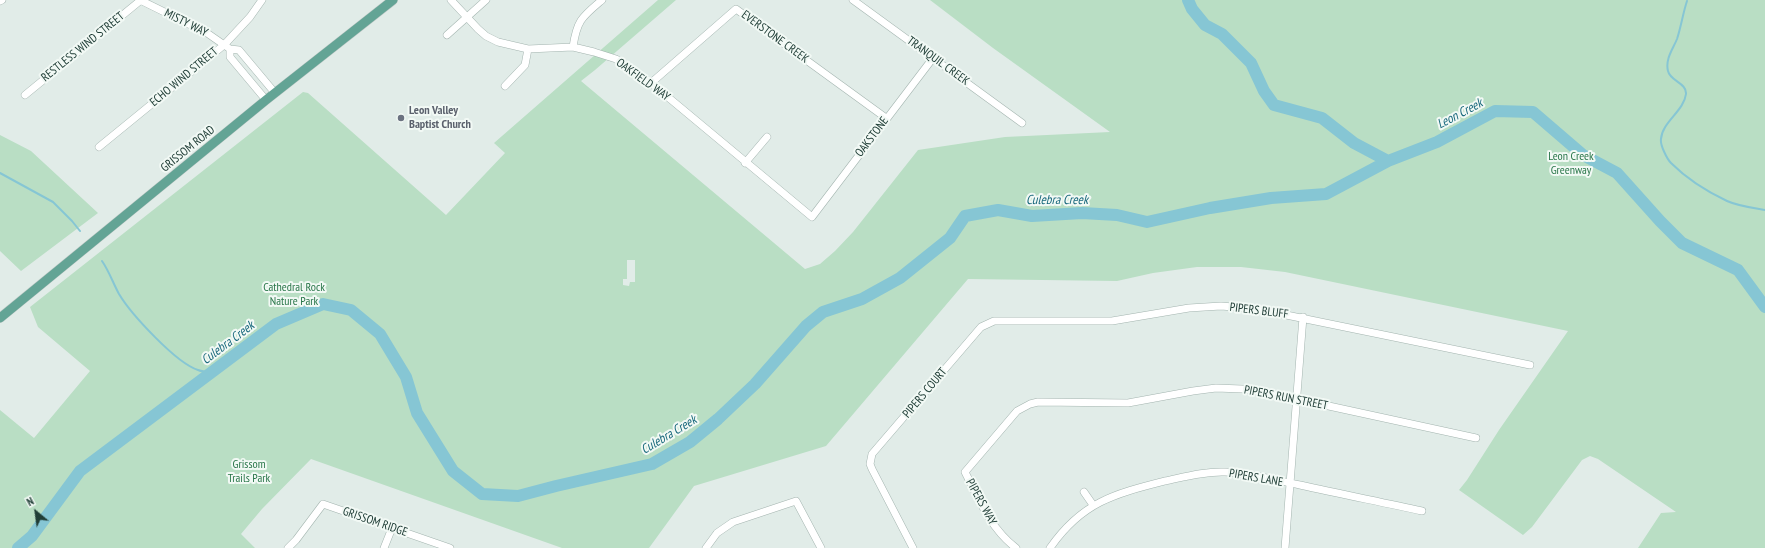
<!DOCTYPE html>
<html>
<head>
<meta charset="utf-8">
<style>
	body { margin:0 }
	#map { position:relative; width:1765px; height:548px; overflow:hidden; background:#e1ece8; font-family:"PT Sans Narrow",sans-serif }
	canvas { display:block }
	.north { position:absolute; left:16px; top:492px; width:40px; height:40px; -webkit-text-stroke:3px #f2f9f5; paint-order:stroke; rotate:331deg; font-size:11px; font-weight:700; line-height:16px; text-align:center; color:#203e37 }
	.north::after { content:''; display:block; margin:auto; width:14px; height:18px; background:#203e37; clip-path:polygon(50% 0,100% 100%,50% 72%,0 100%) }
</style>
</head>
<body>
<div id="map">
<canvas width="1765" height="548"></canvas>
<div class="north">N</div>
</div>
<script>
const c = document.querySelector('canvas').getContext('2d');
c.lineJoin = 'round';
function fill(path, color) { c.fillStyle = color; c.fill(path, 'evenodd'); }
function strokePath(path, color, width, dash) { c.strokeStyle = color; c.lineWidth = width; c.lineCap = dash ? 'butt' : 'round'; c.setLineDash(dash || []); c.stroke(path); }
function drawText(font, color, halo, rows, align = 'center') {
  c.font = font + ' "PT Sans Narrow",sans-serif'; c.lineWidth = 4; c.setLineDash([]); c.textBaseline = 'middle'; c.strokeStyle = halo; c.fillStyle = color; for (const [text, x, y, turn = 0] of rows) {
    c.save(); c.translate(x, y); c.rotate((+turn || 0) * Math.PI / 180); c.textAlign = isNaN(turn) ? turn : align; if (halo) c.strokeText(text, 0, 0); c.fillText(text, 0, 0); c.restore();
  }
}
fill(new Path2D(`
	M658,0H676L595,70L581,81L805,269L820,264L835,251L853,232L918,150L1005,137L1110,132L993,48L930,0H1765V548H1638L1661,513L1676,512L1598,459L1590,456L1582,460L1532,527L1523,535L1459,490L1467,480L1499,430L1568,331L1285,272L1241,267H1197L1153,273L1117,281L968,279L826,446L694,486L649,548H562L311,459L262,509L241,534L255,548H0V410L34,438L90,371L38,327L30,307L303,92L308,93L446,215L505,153L494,143ZM627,260H635V282H630L629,286L623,285V279H627Z
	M0,135L31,151L98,213L21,271L0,251Z`), '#b9dec4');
strokePath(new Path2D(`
	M1687,1C1683,13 1681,27 1677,39C1673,49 1665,59 1668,71C1670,81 1687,83 1686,94C1684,111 1662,122 1661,139C1660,145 1667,159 1671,163C1686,178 1708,192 1727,201C1738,206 1753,208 1765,210
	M0,173L53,202L72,221L80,231
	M102,261C109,271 113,283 119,294C131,314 176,363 198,370C203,372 209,372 213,373`), '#86c6d4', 2);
strokePath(new Path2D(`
	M1188,0L1192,9L1205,25L1222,34L1251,63L1264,91L1274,105L1322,118L1354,143L1388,161
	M18,548L32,536L80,471L276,324L323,304L351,310L380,334L406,377L417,413L453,471L482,494L518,496L556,486L652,464L690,442L718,419L755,384L806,326L823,312L862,299L900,278L950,238L965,216L998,210L1032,216L1082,213L1117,215L1147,222L1210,208L1271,198L1326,194L1388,161L1437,142L1495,111L1533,112L1583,155L1617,173L1660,221L1682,243L1738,270L1765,307`), '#86c6d4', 12);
const minor = new Path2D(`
	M140,0L207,33L230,49L239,50L275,93
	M451,0L478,29L486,36L498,42L528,49L573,47L594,52L616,59L651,83L812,217L933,58
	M853,0L1022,123
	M0,1L2,0
	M447,35L486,0
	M573,47C577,20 582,17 602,0
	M230,49V57L266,100
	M651,83L736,9L886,118
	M505,86L525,65L528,49
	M25,95L141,0
	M99,147L224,45L250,17L262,0
	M745,163L767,137
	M1084,492L1093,505
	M288,548L296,540L323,504L450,548
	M384,548L392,528
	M706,548L717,533L733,522L796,501L821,548
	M913,548L872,469L870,464L872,454L981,327L994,321H1112L1189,308L1221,306L1257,309L1530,365
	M1016,548C991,529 979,500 965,472L1017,411L1030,404L1038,402L1128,403L1193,391L1216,388L1242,389L1269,393L1476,438
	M1050,548C1082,502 1114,494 1165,481C1184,477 1205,471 1225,472C1251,473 1274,480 1300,485C1340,494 1381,502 1422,511
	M1285,548L1303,317`);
const major = new Path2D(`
	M0,318L266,100L393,0`);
strokePath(minor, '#a3b4af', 8);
strokePath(major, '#c1c9c7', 10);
strokePath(minor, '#fff', 7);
strokePath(major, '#63a495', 9);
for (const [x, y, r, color] of [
	[401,118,4,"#6b7280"]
]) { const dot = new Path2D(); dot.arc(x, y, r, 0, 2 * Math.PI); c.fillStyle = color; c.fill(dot); strokePath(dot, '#f2f9f5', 1.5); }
drawText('12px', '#203e37', '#f2f9f5', [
	["MISTY WAY",186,23,27],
	["EVERSTONE CREEK",775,37,36],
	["RESTLESS WIND STREET",83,47,-39],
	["TRANQUIL CREEK",938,61,36],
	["ECHO WIND STREET",184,77,-40],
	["OAKFIELD WAY",643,80,36],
	["OAKSTONE",872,137,-53],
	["GRISSOM ROAD",188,149,-39],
	["PIPERS BLUFF",1259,311,7],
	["PIPERS COURT",925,393,-50],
	["PIPERS RUN STREET",1286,398,11],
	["PIPERS LANE",1256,478,10],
	["PIPERS WAY",981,502,61],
	["GRISSOM RIDGE",375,522,19]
]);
drawText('bold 12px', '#5b616d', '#f2f9f5', [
	["Leon Valley",409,111],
	["Baptist Church",409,125]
], 'left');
drawText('12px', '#297649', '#f2f9f5', [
	["Leon Creek",1571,157],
	["Greenway",1571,171],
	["Cathedral Rock",294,288],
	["Nature Park",294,302],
	["Grissom",249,465],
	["Trails Park",249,479]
]);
drawText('italic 13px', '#18687c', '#f2f9f5', [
	["Leon Creek",1460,114,-28],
	["Culebra Creek",1057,200],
	["Culebra Creek",228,343,-37],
	["Culebra Creek",669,435,-31]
]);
</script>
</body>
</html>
